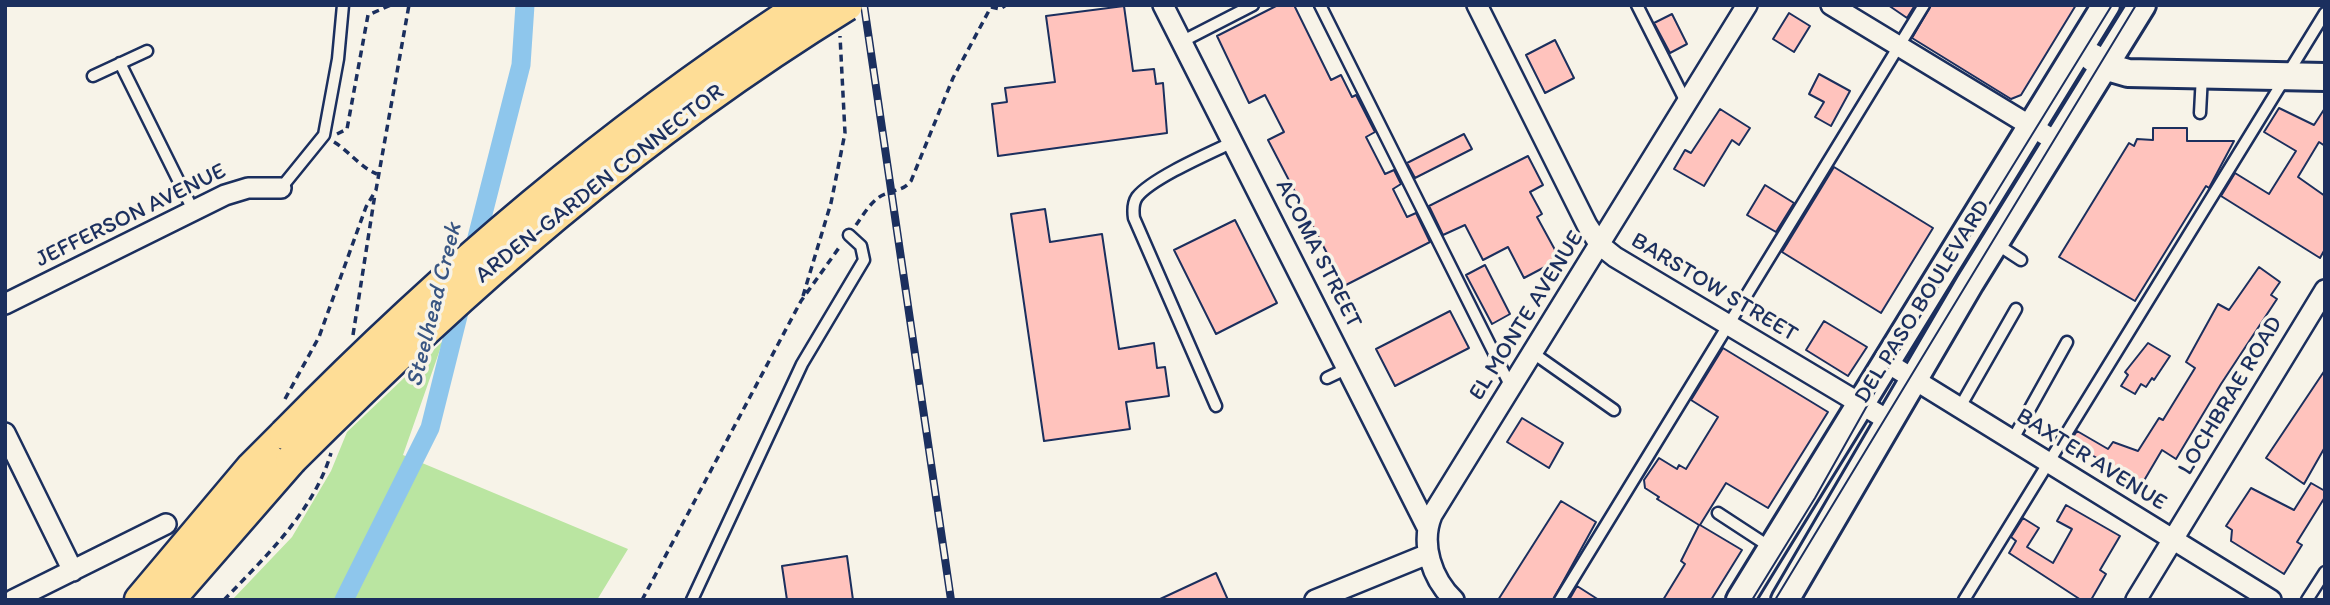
<!DOCTYPE html>
<html>
<head>
<meta charset="utf-8">
<style>
	body { margin:0 }
	#map { position:relative; width:2330px; height:605px; overflow:hidden; background:#f7f3e8; font-family:Itim,sans-serif }
	canvas { display:block }
	.frame { position:absolute; inset:0; border:7px solid #1b2f5e; pointer-events:none }
</style>
</head>
<body>
<div id="map">
<canvas width="2330" height="605"></canvas>
<div class="frame"></div>
</div>
<script>
const c = document.querySelector('canvas').getContext('2d');
c.lineJoin = 'round';
function fill(path, color) { c.fillStyle = color; c.fill(path, 'evenodd'); }
function strokePath(path, color, width, dash) { c.strokeStyle = color; c.lineWidth = width; c.lineCap = dash ? 'butt' : 'round'; c.setLineDash(dash || []); c.stroke(path); }
function drawText(font, color, halo, rows, align = 'center') {
  c.font = font + ' Itim,sans-serif'; c.lineWidth = 7; c.setLineDash([]); c.textBaseline = 'middle'; c.strokeStyle = halo; c.fillStyle = color; for (const [text, x, y, turn = 0] of rows) {
    c.save(); c.translate(x, y); c.rotate((+turn || 0) * Math.PI / 180); c.textAlign = isNaN(turn) ? turn : align; if (halo) c.strokeText(text, 0, 0); c.fillText(text, 0, 0); c.restore();
  }
}
fill(new Path2D(`
	M443,341L403,455L628,549L597,600H232L292,537L331,471L347,432Z`), '#bae5a1');
strokePath(new Path2D(`
	M472,257L521,65L525,5
	M344,600L430,428L462,300`), '#8ec6ec', 19);
const building = new Path2D(`
	M1278,5H1294L1331,80L1341,75L1352,97L1356,95L1375,132L1366,137L1385,174L1394,170L1401,184L1393,189L1407,217L1416,213L1430,242L1344,286L1268,140L1284,132L1265,95L1249,103L1217,36Z
	M1888,5H1915L1907,18Z
	M1931,5H2076L2021,95L2011,99L1912,38Z
	M1124,6L1133,71L1154,69L1156,84L1163,83L1167,133L998,156L992,104L1007,102L1005,88L1055,82L1046,16Z
	M1789,13L1810,26L1794,52L1773,39Z
	M1672,14L1687,44L1670,53L1654,23Z
	M1555,40L1574,78L1545,93L1526,55Z
	M1819,74L1850,91L1831,126L1815,117L1824,102L1809,94Z
	M2279,108L2314,125L2325,108V146L2319,142L2298,177L2325,196V249L2320,258L2221,196L2235,173L2269,194L2296,151L2264,132Z
	M1720,109L1750,128L1739,145L1732,140L1704,186L1674,169L1685,150L1691,153Z
	M2153,128H2187V141H2234L2209,188L2206,186L2135,301L2059,257L2129,143L2134,146L2137,139L2153,140Z
	M1464,134L1472,149L1415,178L1407,163Z
	M1528,156L1543,185L1530,192L1542,214L1537,217L1560,259L1524,278L1508,247L1483,260L1465,225L1443,235L1429,206Z
	M1834,167L1933,228L1881,313L1782,252Z
	M1765,185L1794,203L1776,232L1747,215Z
	M1045,209L1050,242L1102,234L1119,349L1154,343L1157,368L1165,367L1169,396L1126,402L1130,429L1044,441L1011,214Z
	M1235,220L1277,303L1216,334L1174,250Z
	M1485,265L1510,314L1492,324L1466,275Z
	M2259,267L2280,282L2271,295L2277,299L2221,384L2176,459L2162,450L2142,484L2083,450L2079,457L2065,449L2077,431L2108,449L2113,442L2138,451L2159,418L2163,420L2195,368L2186,362L2218,304L2229,310Z
	M1450,311L1469,348L1395,386L1376,349Z
	M1824,321L1867,347L1848,376L1806,350Z
	M2148,343L2170,356L2154,380L2152,378L2146,387L2141,384L2135,394L2121,386L2128,375L2125,372Z
	M1723,348L1828,412L1768,508L1726,483L1700,525L1742,550L1711,600H1663L1685,564L1681,561L1699,525L1657,499L1659,497L1645,488L1644,480L1659,458L1677,469L1679,465L1686,469L1718,417L1691,400Z
	M2325,370V447L2304,484L2266,458Z
	M1522,418L1563,443L1549,468L1507,442Z
	M2311,483L2325,491V497L2297,542L2302,545L2284,574L2231,541L2232,530L2226,526L2251,488L2294,510Z
	M1561,501L1596,522L1553,600H1498Z
	M2066,505L2120,536L2100,570L2106,574L2091,600H2081L2009,553L2016,541L2011,537L2023,518L2039,528L2027,547L2053,563L2072,529L2057,521Z
	M847,556L853,600H787L782,566Z
	M1216,573L1228,600H1158Z
	M1577,586L1599,600H1569Z`);
fill(building, '#ffc3bd');
strokePath(building, '#1b2f5e', 2);
const lane = new Path2D(`
	M1320,5L1511,387
	M1637,5L1687,104
	M1181,42L1253,5
	M120,63L194,212
	M93,76L147,51
	M2200,113L2202,75
	M281,188L324,135L338,59L343,5
	M1995,243L2021,260
	M1533,353L1614,410
	M1327,378L1348,368
	M1216,406L1134,218C1133,211 1133,203 1137,197C1152,178 1210,153 1233,142
	M1960,407L2016,309
	M2013,439L2067,342
	M1718,513L1770,547
	M692,600L802,364L864,260L861,246L849,235
	M1560,600L1924,5
	M1964,600L2325,13
	M2307,600L2325,572`);
const street = new Path2D(`
	M1163,5L1427,527
	M1477,5L1587,225L1600,245L1615,257L1891,422
	M1831,5L2057,142
	M5,304L225,195L248,188H281
	M1886,362L2271,600
	M5,433L73,571
	M13,600L166,524
	M1315,600L1428,554
	M1454,600C1432,579 1420,544 1432,515L1747,5
	M2136,600L2325,290`);
const secondary = new Path2D(`
	M2092,57L2104,66L2128,73L2325,77
	M1740,600L2106,5
	M1785,600L1970,283L2142,5`);
const primary = new Path2D(`
	M140,600L252,467L285,434
	M169,600L291,460`);
strokePath(lane, '#1b2f5e', 15);
strokePath(street, '#1b2f5e', 24);
strokePath(secondary, '#1b2f5e', 32);
strokePath(primary, '#1b2f5e', 35);
strokePath(new Path2D(`
	M991,7L1000,9L1006,5
	M337,134L347,129L368,15L391,5
	M334,142C349,151 361,168 377,174
	M856,225C864,214 872,199 885,194C895,189 903,191 911,181L953,78L992,5
	M803,296L831,203L845,133L840,36
	M353,335L375,194
	M285,399L319,337L366,207L376,190L409,5
	M224,600C265,557 314,511 331,453
	M642,600L801,301L841,245`), '#1b2f5e', 3.5, [7, 5]);
strokePath(lane, '#f7f3e8', 10);
strokePath(street, '#f7f3e8', 19);
strokePath(secondary, '#f7f3e8', 26);
strokePath(primary, '#fedd96', 30);
strokePath(new Path2D(`
	M1752,600L1815,498L1890,365L2112,5
	M1775,600L2136,5`), '#1b2f5e', 2);
const rail = new Path2D(`
	M864,5L951,600`);
strokePath(rail, '#1b2f5e', 8);
strokePath(rail, '#f7f3e8', 5, [16]);
const primaryBridge = new Path2D(`
	M285,434C447,269 609,132 803,5
	M291,460C465,286 636,135 847,5`);
strokePath(primaryBridge, '#1b2f5e', 35, []);
strokePath(primaryBridge, '#fedd96', 30);
drawText('23px', '#1b2f5e', '#f7f3e8', [
	["ARDEN-GARDEN CONNECTOR",600,184,-38],
	["JEFFERSON AVENUE",131,216,-26],
	["ACOMA STREET",1318,254,63],
	["BARSTOW STREET",1714,288,31],
	["DEL PASO BOULEVARD",1923,302,-58],
	["EL MONTE AVENUE",1527,316,-58],
	["LOCHBRAE ROAD",2231,396,-59],
	["BAXTER AVENUE",2091,460,32]
]);
drawText('italic 24px', '#385582', '#f7f3e8', [
	["Steelhead Creek",435,305,-76]
]);
</script>
</body>
</html>
